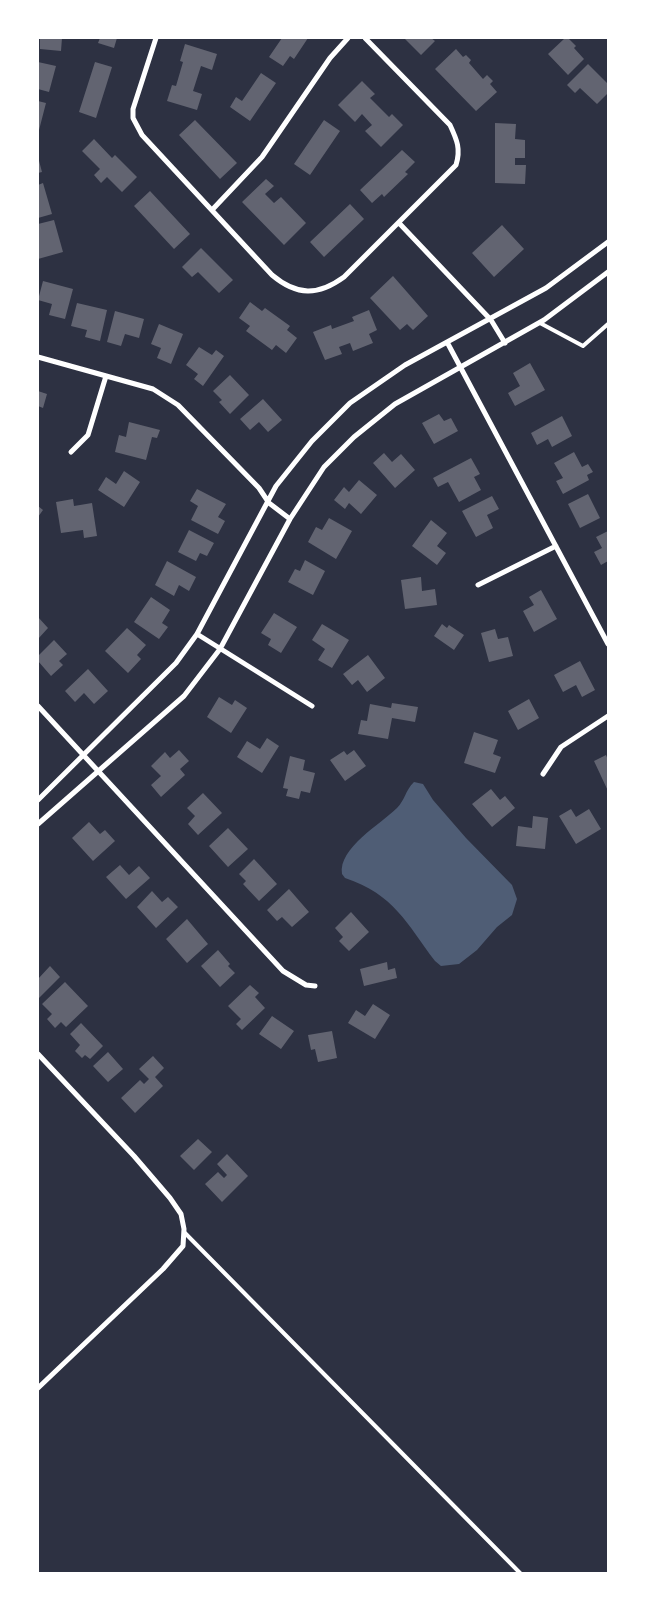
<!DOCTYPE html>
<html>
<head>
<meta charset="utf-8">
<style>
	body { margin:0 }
	#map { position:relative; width:646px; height:1611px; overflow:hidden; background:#2d3142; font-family:Roboto,sans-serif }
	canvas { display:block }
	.frame { position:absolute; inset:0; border:39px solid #fff; pointer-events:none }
</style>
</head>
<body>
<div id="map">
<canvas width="646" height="1611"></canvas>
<div class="frame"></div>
</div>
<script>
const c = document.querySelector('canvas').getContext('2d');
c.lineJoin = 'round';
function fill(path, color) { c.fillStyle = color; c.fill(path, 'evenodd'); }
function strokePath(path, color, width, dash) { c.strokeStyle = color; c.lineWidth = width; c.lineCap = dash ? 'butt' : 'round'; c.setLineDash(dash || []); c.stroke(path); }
fill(new Path2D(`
	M414,782L423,784L433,800L466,838L512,885L517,899L512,915L497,927L477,950L459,964L441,966L435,961C407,924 394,894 345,878L342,874C338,848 381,824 397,808C405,800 405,791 414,782Z`), '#4f5d75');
fill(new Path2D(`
	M40,38H62L61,51L40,49Z
	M100,38H117L114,48L98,43Z
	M282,38H308L294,59L290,56L283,66L269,57Z
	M404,38H431L435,41L421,55Z
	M565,38H568L576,46L574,48L584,59L568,75L548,54Z
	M185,44L217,54L212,70L201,66L193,91L202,94L197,110L167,101L172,85L176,86L183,62L180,61Z
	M456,49L463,57L466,55L471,60L469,63L483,79L487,75L493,81L490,84L497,92L476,111L435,69Z
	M38,62L56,66L49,92L38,89Z
	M95,62L112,67L96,118L79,112Z
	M588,64L608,84V93L597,104L580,88L575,93L567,85Z
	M261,73L276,83L250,121L230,107L236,97L242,101Z
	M362,81L375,94L370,98L389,117L392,114L403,125L381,147L365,131L372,125L362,114L355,122L338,105Z
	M38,101L46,103L38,134Z
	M195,120L237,163L220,179L179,135Z
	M324,120L340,131L310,175L294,164Z
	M495,123L516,124L515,139L525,140V158H515V165H526L525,184L495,183Z
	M94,139L112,158L115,155L137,177L122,192L107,177L101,183L94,175L100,169L82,151Z
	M402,150L415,162L405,172L408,174L384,197L382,194L372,203L360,190Z
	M38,157L42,172L38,173Z
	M266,179L274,186L265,194L274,203L281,197L306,223L284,245L242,202Z
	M43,183L52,214L38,218V185Z
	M150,191L190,234L174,249L134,206Z
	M350,204L364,219L324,257L310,242Z
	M54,220L63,252L38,259V224Z
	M502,225L524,249L494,277L472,253Z
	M201,248L233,280L219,293L198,272L192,277L182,267Z
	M393,276L428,316L413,330L407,324L400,330L370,298Z
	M43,281L73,289L65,319L49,315L52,304L38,300Z
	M250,302L262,311L265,308L290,326L287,330L297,338L286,353L276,345L272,350L246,331L250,326L239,318Z
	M77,303L107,310L100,341L85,337L87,330L71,326Z
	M369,310L377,330L369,334L373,343L353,351L350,343L339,347L342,354L325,360L313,332L331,325L332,329L354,321L352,317Z
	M115,311L144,319L139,338L125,334L121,346L107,342Z
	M159,324L183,334L171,364L157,358L161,348L151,344Z
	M199,347L212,355L216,350L224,356L203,386L194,379L198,374L186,365Z
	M530,363L545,390L515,406L508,393L520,386L513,373Z
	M230,375L249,395L230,414L219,402L222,400L213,391Z
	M38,391L47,394L43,408L38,406Z
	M263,399L282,420L268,432L259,422L250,430L240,419Z
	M439,414L444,421L451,418L458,431L434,444L422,423Z
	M562,416L572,436L552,447L548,439L537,445L531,433Z
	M129,422L160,430L157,438L152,437L146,460L115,452L119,435L126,437Z
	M574,452L582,467L588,464L593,472L587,475L589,480L563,494L556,481L563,478L554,463Z
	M384,453L392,462L401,454L415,470L395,488L373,463Z
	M471,458L480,474L474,477L481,490L459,502L448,482L438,487L433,478Z
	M124,471L140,482L124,507L98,490L106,477L116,484Z
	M359,480L377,495L361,514L349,503L345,509L334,500L344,487L349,492Z
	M197,489L226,504L218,517L225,521L218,534L191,520L198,506L190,501Z
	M588,494L600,518L580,528L568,504Z
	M492,496L499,509L487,515L493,528L476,537L462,511Z
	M73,499L74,506L92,503L97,536L84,538L83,530L61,533L56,502Z
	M38,506L43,510L38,517Z
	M329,518L352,531L336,559L308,542L316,527L322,530Z
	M431,520L447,533L437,546L446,553L437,565L412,546Z
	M189,530L214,543L207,556L200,553L196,561L178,552Z
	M608,531V561L601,565L594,552L602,548L596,537Z
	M305,560L325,571L313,595L288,582L295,569L300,571Z
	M167,561L196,577L189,591L179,585L174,596L155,585Z
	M421,577L422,591L435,589L437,605L405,609L401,580Z
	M541,590L557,619L534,632L523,611L534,605L529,597Z
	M151,597L170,610L162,623L168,627L159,639L134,622Z
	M274,613L297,627L281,653L268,645L271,639L261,633Z
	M38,617L48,628L38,639Z
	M322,624L349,640L332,668L318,660L325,649L312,640Z
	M442,624L447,628L449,625L464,635L454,650L434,636Z
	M127,628L146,645L137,655L141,659L128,673L105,651Z
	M495,629L498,639L508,637L513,656L489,662L481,633Z
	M54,640L67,654L59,661L63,665L51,676L38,661V656Z
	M368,655L385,678L367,692L358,680L352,685L343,674Z
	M580,661L595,690L582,697L576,685L563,692L554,675Z
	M88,669L108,691L94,704L84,693L75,702L65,691Z
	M219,697L232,705L235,700L247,708L231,733L207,717Z
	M529,699L539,718L518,730L508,711Z
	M392,703L418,707L415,722L392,718L388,739L358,734L361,720L367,721L370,704L391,708Z
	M474,732L498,740L493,754L501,757L495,773L464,763Z
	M267,738L279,746L262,773L237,757L247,741L260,749Z
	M179,750L189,761L180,769L185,775L161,797L151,785L161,776L151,766L165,752L170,758Z
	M354,750L366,766L345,781L330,760L344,751L347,755Z
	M606,755L608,760V791L594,761Z
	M290,756L305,760L303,770L315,773L310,793L301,791L299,799L286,796L288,789L283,788Z
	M491,789L500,800L505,796L515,808L492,827L472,804Z
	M203,793L222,813L198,835L188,824L195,816L187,808Z
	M571,809L576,817L589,809L601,829L576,844L559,816Z
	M533,816L548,818L545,849L516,846L518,826L532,828Z
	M89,822L100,834L105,830L115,841L93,861L72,838Z
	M228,828L248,849L228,867L209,846Z
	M254,859L277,884L259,901L243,884L246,881L239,874Z
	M120,865L129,875L139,866L150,878L126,899L106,877Z
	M289,889L309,912L292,927L282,917L277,921L267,910Z
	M152,891L162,902L168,897L178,907L156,928L137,907Z
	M351,912L369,932L349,951L339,941L343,937L335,928Z
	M187,919L208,944L187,963L166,939Z
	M218,950L230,964L228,966L235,973L220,987L201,966Z
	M387,962L388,970L395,968L397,978L364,986L360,969Z
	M50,966L60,977L38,999V979Z
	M65,982L88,1006L66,1027L61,1022L55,1028L47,1019L52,1014L42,1004Z
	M250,985L259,993L255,997L265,1008L242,1030L236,1024L241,1019L228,1006Z
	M373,1004L390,1015L375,1039L348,1023L356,1010L365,1016Z
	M272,1016L294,1031L281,1049L259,1034Z
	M81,1023L103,1046L90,1059L85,1055L82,1058L75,1051L80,1045L70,1034Z
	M332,1031L337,1058L318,1062L315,1049L311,1050L308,1035Z
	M108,1052L123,1069L108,1082L93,1066Z
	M153,1056L164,1068L155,1077L163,1086L135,1113L121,1098L140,1080L144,1084L149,1079L139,1069Z
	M198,1139L212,1152L194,1170L180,1156Z
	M227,1154L248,1176L222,1202L205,1184L218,1172L224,1178L227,1175L217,1164Z`), '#626471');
strokePath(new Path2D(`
	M540,323L583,346L608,324
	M184,1232L521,1574`), '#fff', 4);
strokePath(new Path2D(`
	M156,38L133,109V118L142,135L272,275C297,296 318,296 344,277L456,165C461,149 457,140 450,125L365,38
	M212,210L262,157L330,58L348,38
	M399,223L491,320L505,343
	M447,342L608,644
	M38,357L153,389L178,405L259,488L269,503L290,519
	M71,452L88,435L106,376
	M478,585L556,546
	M197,634L312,706
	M38,706L283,971L306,985L315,986
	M543,774L561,747L608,716
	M38,800L176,663L197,634L276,486L312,441L350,403L405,365L546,288L608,242
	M38,824L184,696L220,649L290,519L324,467L354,437L395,404L544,320L608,272
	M38,1054L134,1156L170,1198L181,1214L184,1229L183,1246L163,1269L38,1388`), '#fff', 5);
</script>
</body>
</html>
